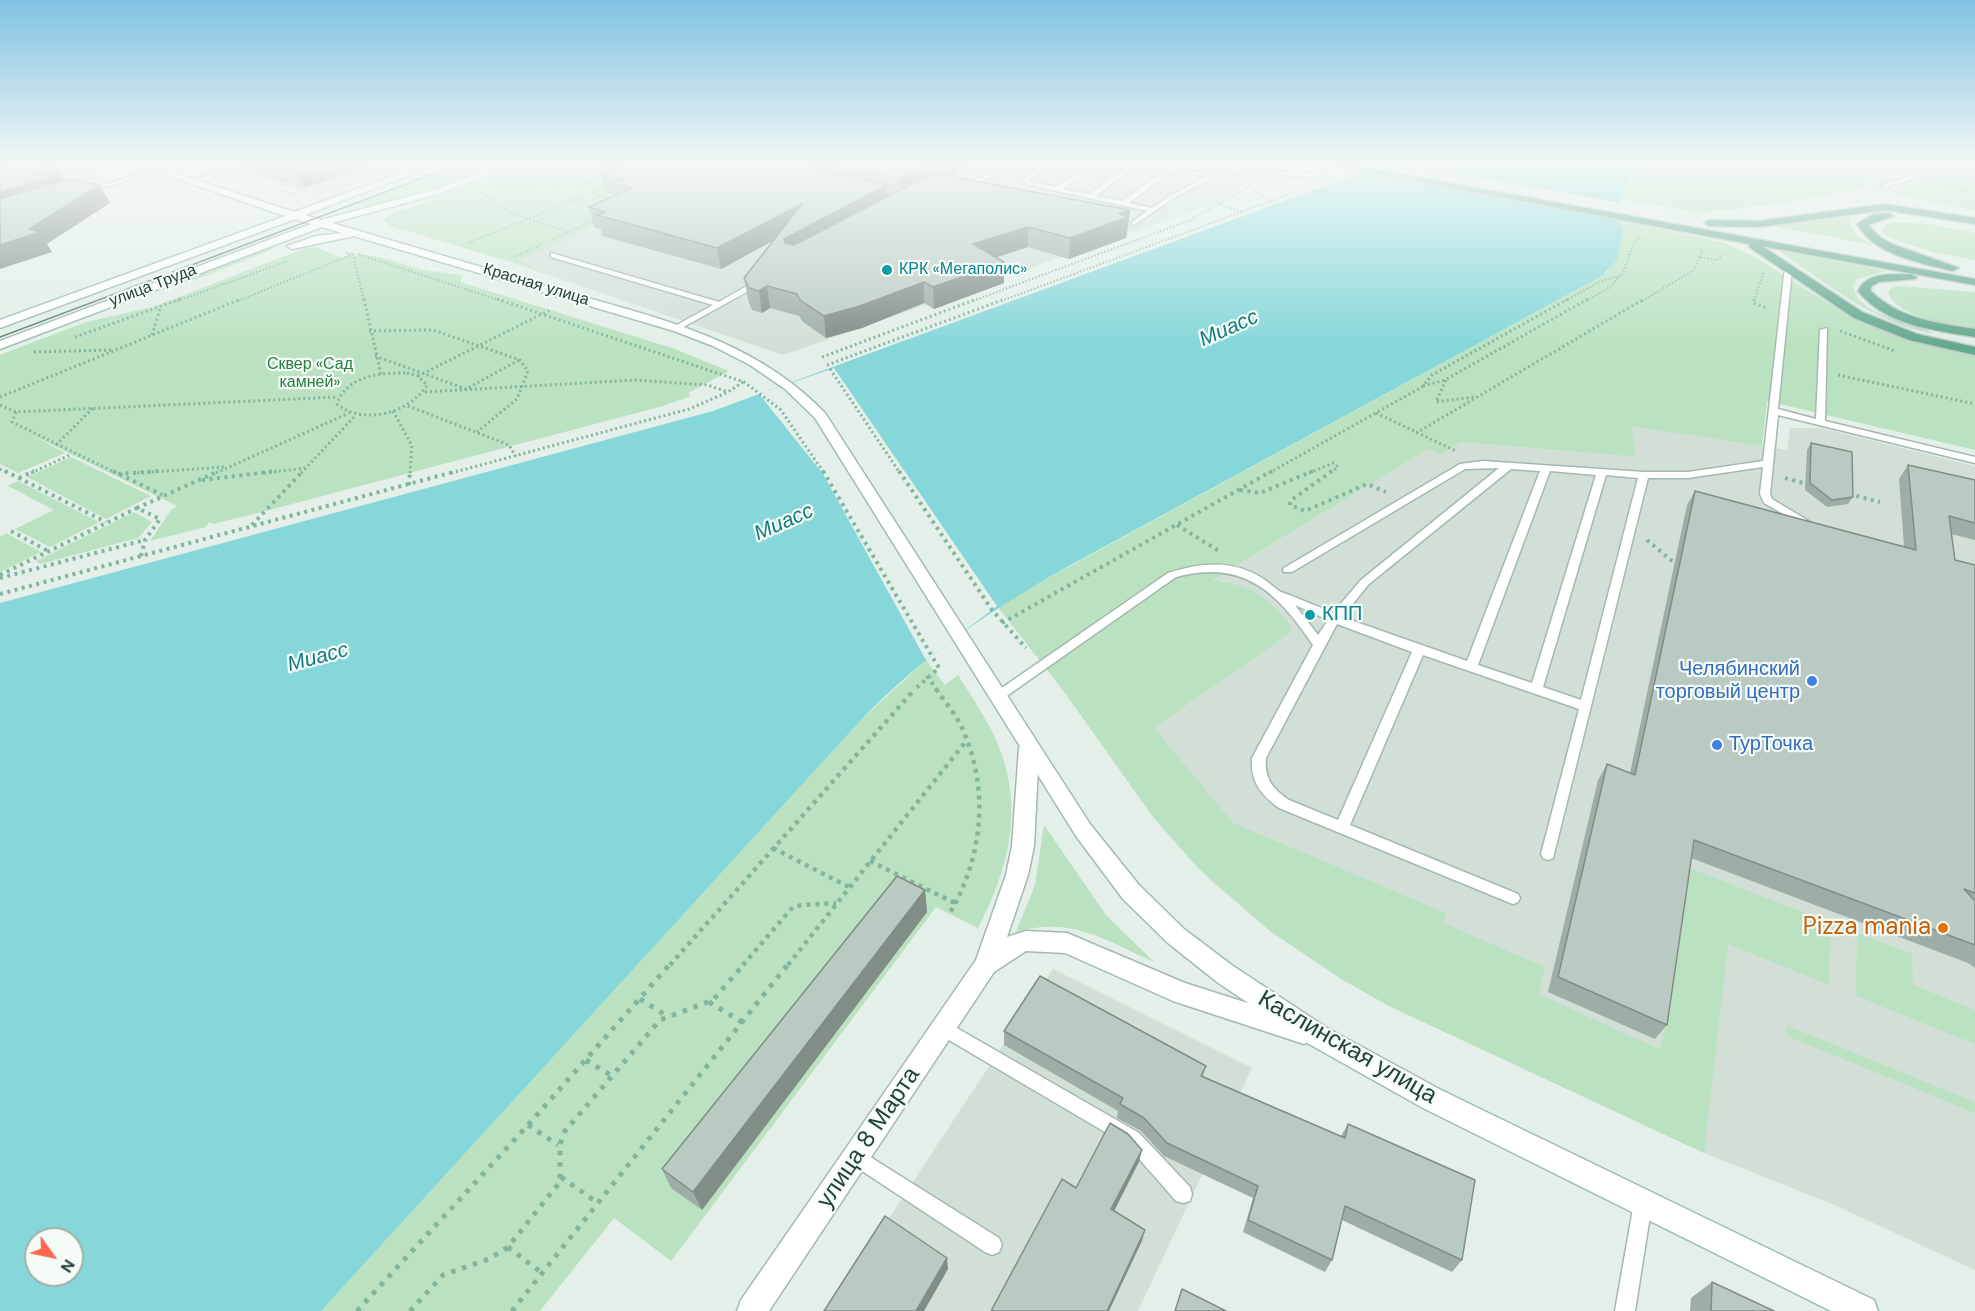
<!DOCTYPE html>
<html>
<head>
<meta charset="utf-8">
<style>
	body { margin:0 }
	#map { position:relative; width:1975px; height:1311px; overflow:hidden; background:#e3efe8; font-family:"DM Sans",sans-serif }
	canvas { display:block }
	.north { position:absolute; left:24px; top:1227px; width:60px; height:60px; box-sizing:border-box; background:#f5fbf7; border:2px solid #a0b1a9; border-radius:50%; rotate:123deg; font-size:16px; font-weight:700; line-height:24px; text-align:center; color:#204335 }
	.north::after { content:''; display:block; margin:auto; width:21px; height:27px; background:#ff6651; clip-path:polygon(50% 0,100% 100%,50% 72%,0 100%) }
</style>
</head>
<body>
<div id="map">
<canvas width="1975" height="1311"></canvas>
<div class="north">N</div>
</div>
<script>
const c = document.querySelector('canvas').getContext('2d');
c.lineJoin = 'round';
function fill(path, color) { c.fillStyle = color; c.fill(path, 'evenodd'); }
function strokePath(path, color, width, dash) { c.strokeStyle = color; c.lineWidth = width; c.lineCap = dash ? 'butt' : 'round'; c.setLineDash(dash || []); c.stroke(path); }
function drawText(font, color, halo, rows, align = 'center') {
  c.font = font + ' "DM Sans",sans-serif'; c.lineWidth = 4.5; c.setLineDash([]); c.textBaseline = 'middle'; c.strokeStyle = halo; c.fillStyle = color; for (const [text, x, y, turn = 0] of rows) {
    c.save(); c.translate(x, y); c.rotate((+turn || 0) * Math.PI / 180); c.textAlign = isNaN(turn) ? turn : align; if (halo) c.strokeText(text, 0, 0); c.fillText(text, 0, 0); c.restore();
  }
}
fill(new Path2D(`
	M0,164H66L112,180L0,214Z
	M211,164H411L335,191L314,195Z
	M528,164H1202L1258,175L1218,202L783,355L513,263L391,226L383,220L392,214Z
	M1880,164H1975V211L1863,188Z
	M1632,425L1787,450L1790,428H1821L1975,466V1270L1832,1204L1704,1153L1389,1006L1343,980L1270,931L1210,880L1154,818L1111,758L1292,632L1225,581H1212L1428,449L1441,455L1461,442L1635,457Z
	M1053,969L1252,1068L1138,1311H828Z`), '#d1dfd7');
fill(new Path2D(`
	M465,164H497L433,188L368,207L357,204Z
	M528,164H703L630,198L609,194L599,199L619,203L594,227L519,260L535,269L390,226L383,220L392,214Z
	M1628,164H1880L1881,165L1870,176L1863,188L1761,206L1697,213L1620,198L1633,167Z
	M1951,171L1962,179L1975,180V210L1894,194Z
	M1845,216L1853,217L1848,221L1857,236L1874,245L1772,226Z
	M1619,220L1722,242L1755,257L1855,320L1900,337L1975,354V450L1767,401L1762,446L1632,426L1635,457L1461,442L1441,455L1428,449L1213,580C1244,585 1256,589 1279,612C1285,619 1290,623 1292,632L1154,728L1233,823L1446,913L1443,923L1545,967L1538,994L1661,1050L1689,868L1831,923L1829,985L1728,944L1704,1153L1389,1006L1343,980L1270,931L1197,867L1154,818L1062,689L997,606L1602,276C1619,264 1625,240 1619,220Z
	M1892,222L1931,224L1975,233V260L1936,253L1887,237L1882,232L1883,228Z
	M269,247L274,249L190,282L155,291Z
	M316,247L336,256L342,255L339,257L342,258C369,248 395,263 421,269C435,272 449,273 463,275L460,282L672,348L729,371L688,393L691,396L663,406L258,513L213,524L209,522L206,527L150,541L171,510L177,506L32,435L65,453L18,473L0,464V355L86,322L153,307L305,248Z
	M1778,250L1886,271L1857,279L1853,287C1863,321 1913,318 1934,334C1874,323 1827,284 1778,250Z
	M1902,286L1975,292V329C1952,325 1898,318 1888,293L1892,287Z
	M71,457L151,496L106,519L27,477Z
	M18,481L99,522L50,547L15,529L54,510L8,486Z
	M134,512L152,522L138,538L40,564L36,561Z
	M6,533L41,552L0,572V537Z
	M926,660L945,685L958,675C972,698 989,721 999,747C1024,809 1008,871 978,928L936,907L671,1261L614,1218L540,1311H321L861,720Z
	M1044,825L1106,915L1154,962C1104,940 1072,916 1016,932L1035,885Z
	M1857,933L1912,954L1913,985L1975,1010V1044L1856,996Z
	M1788,1026L1975,1102V1113L1792,1038L1785,1032Z`), '#bae2c0');
fill(new Path2D(`
	M1367,164H1628L1634,166L1620,198L1619,220L1623,231L1617,260L1602,276L1067,567C989,611 924,655 861,720L321,1311H0V603L713,411L1341,180ZM36,1239H72V1275H36Z`), '#85d7da');
fill(new Path2D(`
	M1361,164H1403L1623,203L1622,220L1351,170Z
	M834,368L997,606L926,660L823,474L759,394Z`), '#e3efe8');
const service = new Path2D(`
	M172,164H181L89,192L84,191Z
	M241,164H250L196,182L191,181Z
	M1009,164H1017L967,188L962,187Z
	M1044,164H1051L1028,181L1056,187L1090,164H1097L1063,189L1089,194L1131,164H1138L1096,196L1122,201L1168,169L1149,164H1161L1216,176L1177,196L1134,225L1132,224V222L1147,211L1021,183V181ZM1174,170L1207,177L1173,194L1152,208L1129,203Z
	M1228,164H1241L1288,172L1316,173L1327,164H1334L1318,177L1288,176Z
	M1949,164L1975,165V169L1955,166L1886,187L1881,186Z
	M551,253L719,302L745,287L752,289L678,330H675V326L713,305L551,257Z
	M1785,267L1792,269L1778,409L1816,419L1820,330L1827,328L1825,421L1975,457V463L1778,415L1770,494L1772,499L1812,523L1813,525L1808,528L1764,503L1760,494L1763,467L1688,478H1648L1553,858L1548,860L1543,858L1541,854L1579,709L1423,655L1350,825L1518,894L1520,898L1518,902L1513,904L1508,902L1279,808C1261,795 1250,781 1252,758L1313,645C1277,592 1244,559 1176,577L1001,700L997,701L991,697L993,694L1168,573C1202,563 1231,559 1262,578C1269,582 1275,589 1281,592C1298,598 1316,606 1333,613L1361,580L1499,468L1465,469L1292,572H1284L1283,570L1284,568L1460,464L1483,461L1644,472H1688L1763,461ZM1511,469L1540,471L1467,661L1342,617L1369,584ZM1550,471L1596,475L1532,683L1478,665ZM1606,475L1638,478L1581,700L1543,687ZM1295,605L1328,620L1318,635ZM1337,624L1412,652L1338,820L1289,800C1273,789 1264,779 1266,758Z
	M943,1020L1139,1133L1190,1187L1192,1194L1190,1201L1183,1203L1176,1201L1127,1145L937,1033L935,1028L937,1023Z
	M856,1148L999,1238L1002,1245L999,1252L992,1255L985,1252L850,1163L847,1157L850,1151Z
	M1643,1194L1650,1196L1652,1203L1635,1311H1615L1634,1203L1636,1196Z`);
const minor = new Path2D(`
	M1029,741L1036,743L1039,748L1034,846L1028,875L1007,937L1026,931L1067,933L1185,983L1313,1024L1316,1032L1313,1040L1304,1044L1173,1001L1065,953L1026,951L994,972L769,1311H737L741,1300L976,960L1006,875L1012,846L1019,748L1022,743Z`);
const secondary = new Path2D(`
	M134,164H148L294,212L426,164H439L305,215L321,220L433,190L504,164H517L439,194L332,223C407,245 481,267 556,289C653,317 752,337 825,413L1090,824L1139,885L1184,929L1233,966L1327,1028L1441,1090L1874,1300L1878,1311H1831L1423,1108L1309,1044L1217,982L1168,943L1123,899L1076,836L815,418L785,389L750,365L713,346L674,331L354,236L292,249L287,246L316,236L342,233L322,227L0,349V341L311,224L295,219L0,328V320L285,216Z`);
const primary = new Path2D(`
	M1327,164H1346L1975,279V285L1762,246L1862,312L1917,334L1975,347V355L1909,340L1854,318L1749,247V244Z
	M1885,204L1975,218V224L1885,210L1759,227L1709,226L1704,223L1709,220L1759,221Z
	M1874,214L1889,213L1894,216L1868,225L1880,237L1892,244L1959,268L1953,271C1921,263 1874,255 1857,224Z
	M1911,274L1917,277L1915,279L1879,282L1872,286L1870,290C1898,319 1937,323 1975,329V337C1934,330 1886,326 1858,291C1867,271 1892,275 1911,274Z`);
strokePath(service, '#a5b8af', 3);
strokePath(minor, '#a5b8af', 3);
strokePath(secondary, '#a0bcaf', 3);
strokePath(primary, '#c1cac6', 3);
strokePath(new Path2D(`
	M570,164L586,171L619,164
	M527,168L539,164
	M528,170L556,186L569,200L595,208
	M247,179L300,196
	M1253,183L1250,186L1270,201
	M1941,184L1975,195
	M497,187L531,186L577,169
	M607,187L593,193L614,199
	M481,192L511,213L568,232
	M578,197L581,190L604,172
	M1220,204L1241,212
	M553,239L595,220
	M468,243L593,193
	M346,253L353,254L364,301
	M358,254L502,301
	M514,257L543,244
	M1700,257L1717,260L1723,254
	M177,301L288,261
	M238,301L353,254
	M973,301L1190,220L1250,186
	M1001,301L1298,191
	M1565,301L1599,282L1622,275L1635,240L1641,238
	M1586,301L1612,286L1618,277
	M1642,301L1694,270L1702,251L1699,249
	M1754,301L1764,271`), '#80b69e', 2, [1.5, 2]);
strokePath(new Path2D(`
	M364,299L381,374
	M497,299L744,382L781,410L824,473
	M1754,299L1753,303L1767,308
	M369,331L433,330L520,360L528,371L517,399L477,432
	M1840,331L1895,351
	M152,335L160,309
	M75,337L181,299
	M34,352L113,350
	M375,356L466,389L519,360
	M822,357L977,299
	M827,365L1005,299
	M830,369L900,473
	M407,373L418,376L427,385C410,413 363,426 337,404C347,375 380,373 407,373Z
	M1838,375L1975,404
	M418,376L552,309
	M1446,380L1436,402L1474,397
	M1423,386L1445,380L1588,299
	M425,392L635,380L707,385L728,392
	M0,397L241,299
	M0,405L16,412L338,397
	M408,406L509,445L516,457
	M393,411L412,446L410,473
	M16,412L12,422L116,473
	M1376,413L1456,451
	M1416,433L1644,299
	M56,445L94,407
	M0,469L8,473
	M31,473L72,454
	M137,473L224,467
	M216,473L349,413
	M264,473L305,468
	M301,473L356,415
	M451,473L689,409L728,392L743,382
	M1269,473L1422,387L1432,375L1568,299
	M1309,473L1333,463L1338,467L1330,473`), '#80b69e', 3, [2, 3]);
strokePath(new Path2D(`
	M5,471L106,522
	M113,471L162,495
	M823,471L939,668L914,690
	M899,471L992,610L1026,648
	M1332,471L1290,501V505L1305,511L1367,484L1386,492
	M118,474L159,471
	M19,478L34,471
	M1785,478L1810,485
	M202,480L277,471
	M409,485L410,471
	M1240,490L1260,493L1313,471
	M1849,494L1880,502
	M252,525L303,471
	M1177,525L1219,551
	M11,531L48,551
	M1647,540L1678,566
	M141,556L145,540L160,519L137,508L219,471
	M0,575L137,508
	M0,578L145,540
	M0,594L457,471
	M1002,623L1272,471
	M927,676L937,690`), '#80b69e', 4, [3, 4.5]);
strokePath(new Path2D(`
	M936,689C946,703 959,718 965,735C990,795 981,862 948,916
	M773,848L849,887
	M870,861L957,904
	M670,965L915,689
	M743,965L791,909L801,905L836,903
	M788,965L967,740`), '#80b69e', 4.5, [4, 5]);
strokePath(new Path2D(`
	M640,999L667,1016
	M709,1002L742,1022
	M586,1060L612,1076
	M528,1125L558,1145
	M561,1177L598,1203
	M508,1247L542,1273
	M357,1311L528,1125L671,963
	M410,1311L443,1275L489,1259L508,1247L560,1182V1144L565,1131L660,1020L713,1000L745,963
	M512,1311L789,963`), '#80b69e', 5, [4.5, 7]);
fill(service, '#fff');
fill(minor, '#fff');
fill(secondary, '#fff');
fill(primary, '#63a98e');
strokePath(new Path2D(`
	M0,337L460,164`), '#5b7e70', 1.5);
strokePath(new Path2D(`
	M1315,164L1643,223`), '#80b69e', 2, [1.5, 2]);
fill(new Path2D(`
	M240,164H373L305,188L243,169Z
	M623,164H965V168L953,176L1130,210L1128,231H1127L1126,238L1069,259L1028,247L996,257L1004,283L934,309L924,303L862,328L826,338L803,322L799,316L770,308L762,313L752,310L748,300L744,278L774,240L721,269L602,236L601,229L594,227L589,207L616,195L605,192L600,173Z
	M1811,443L1853,497L1848,504L1827,507L1805,490L1807,450Z
	M1908,465L1975,480V540L1951,534L1955,560L1975,565V968L1968,963L1691,858L1667,1025L1655,1039L1548,992L1598,780L1607,764L1630,773L1687,505L1695,491L1904,546L1899,479Z
	M925,890L927,912L702,1210L671,1188L662,1169Z
	M1004,1031L1206,1066L1203,1076L1341,1136L1348,1124L1462,1260L1452,1272L1342,1220L1332,1260L1325,1272L1243,1232L1253,1198L1164,1156L1141,1131L1117,1118L1118,1111L1004,1045Z
	M1712,1282L1774,1311H1690L1691,1298Z`), '#9eaea6');
fill(new Path2D(`
	M224,164H238L225,166Z
	M314,164H373L305,188L297,169Z
	M942,164H965V168L938,186L901,199L900,179L925,168Z
	M57,168L67,185L0,214V192L36,174Z
	M100,185L110,203L47,244L52,252L0,269V245Z
	M887,185L889,205L787,260L784,239Z
	M802,204L804,224L721,269L717,248Z
	M1130,210L1126,238L1069,259L1070,238L1119,214Z
	M1028,227V247L973,265V244Z
	M1004,262V283L934,309L933,287Z
	M924,282V303L862,328L826,338L824,316Z
	M767,286L770,308L762,313L759,291Z
	M925,890L927,912L702,1210L693,1192Z
	M1142,1150L1139,1162L1109,1221L1111,1209Z
	M1145,1230L1142,1241L1109,1311H1107Z
	M947,1258L948,1269L924,1311H916Z`), '#818d87');
const building = new Path2D(`
	M0,164H46L57,168L36,174L52,177L0,192Z
	M279,164H314L297,169Z
	M623,164H810V167L813,170L887,185L784,239L785,243L794,245L928,176L943,175L1130,210L1119,214L1128,217L1070,238L1028,227L973,244L1004,262L933,287L924,282L860,306L824,316L800,300L797,294L767,286L759,291L749,288L744,278L802,204L717,248L597,215L605,212L589,207L632,188L614,184L624,179L600,173Z
	M814,164H942L937,167L925,168L900,179Z
	M70,179L100,185L29,229L40,232L0,245V199Z
	M1811,443L1852,452L1853,497L1832,500L1810,483Z
	M1908,465L1975,480V523L1949,516L1955,560L1975,565V893L1964,889L1975,901V945L1694,840L1667,1025L1558,977L1607,764L1635,775L1695,491L1916,550Z
	M897,876L925,890L693,1192L662,1169Z
	M1040,976L1206,1066L1201,1076L1345,1138L1348,1124L1475,1180L1462,1260L1345,1206L1332,1260L1248,1220L1258,1186L1167,1143L1144,1118L1120,1104L1123,1098L1004,1031Z
	M1110,1123L1128,1134L1142,1150L1111,1209L1145,1230L1107,1311H991L1062,1179L1076,1188Z
	M885,1216L947,1258L916,1311H824Z
	M1712,1282L1774,1311H1711Z
	M1182,1289L1226,1311H1175Z`);
fill(building, '#b8cac1');
strokePath(building, '#818d87', 1.5);
const sky = c.createLinearGradient(0, 0, 0, 347);
sky.addColorStop(0, '#80c2e2');
sky.addColorStop(0.47, '#f2f8f5');
sky.addColorStop(1, '#f2f8f500');
c.fillStyle = sky;
c.fillRect(0, 0, 1975, 347);
for (const [x, y, r, color] of [
	[887,270,6,"#0f9aa8"],
	[1310,615,6,"#0f9aa8"],
	[1812,681,6,"#3f7fe0"],
	[1717,745,6,"#3f7fe0"],
	[1943,928,6,"#e8710a"]
]) { const dot = new Path2D(); dot.arc(x, y, r, 0, 2 * Math.PI); c.fillStyle = color; c.fill(dot); strokePath(dot, '#f5fbf7', 2); }
drawText('16px', '#0d838f', '#f5fbf7', [
	["КРК «Мегаполис»",899,270]
], 'left');
drawText('16px', '#204335', '#f5fbf7', [
	["Красная улица",536,285,17],
	["улица Труда",153,286,-21]
]);
drawText('16px', '#257f3d', '#f5fbf7', [
	["Сквер «Сад",310,365],
	["камней»",310,383]
]);
drawText('20px', '#0d838f', '#f5fbf7', [
	["КПП",1322,615]
], 'left');
drawText('20px', '#366cbe', '#f5fbf7', [
	["Челябинский",1800,670],
	["торговый центр",1800,693],
	["ТурТочка",1729,745,"left"]
], 'right');
drawText('italic 21px', '#127c81', '#f5fbf7', [
	["Миасс",1229,329,-24],
	["Миасс",784,523,-24],
	["Миасс",318,658,-15]
]);
drawText('24px', '#c56008', '#f5fbf7', [
	["Pizza mania",1931,928]
], 'right');
drawText('24px', '#204335', '#f5fbf7', [
	["Каслинская улица",1347,1048,30],
	["улица 8 Марта",869,1138,-56]
]);
</script>
</body>
</html>
